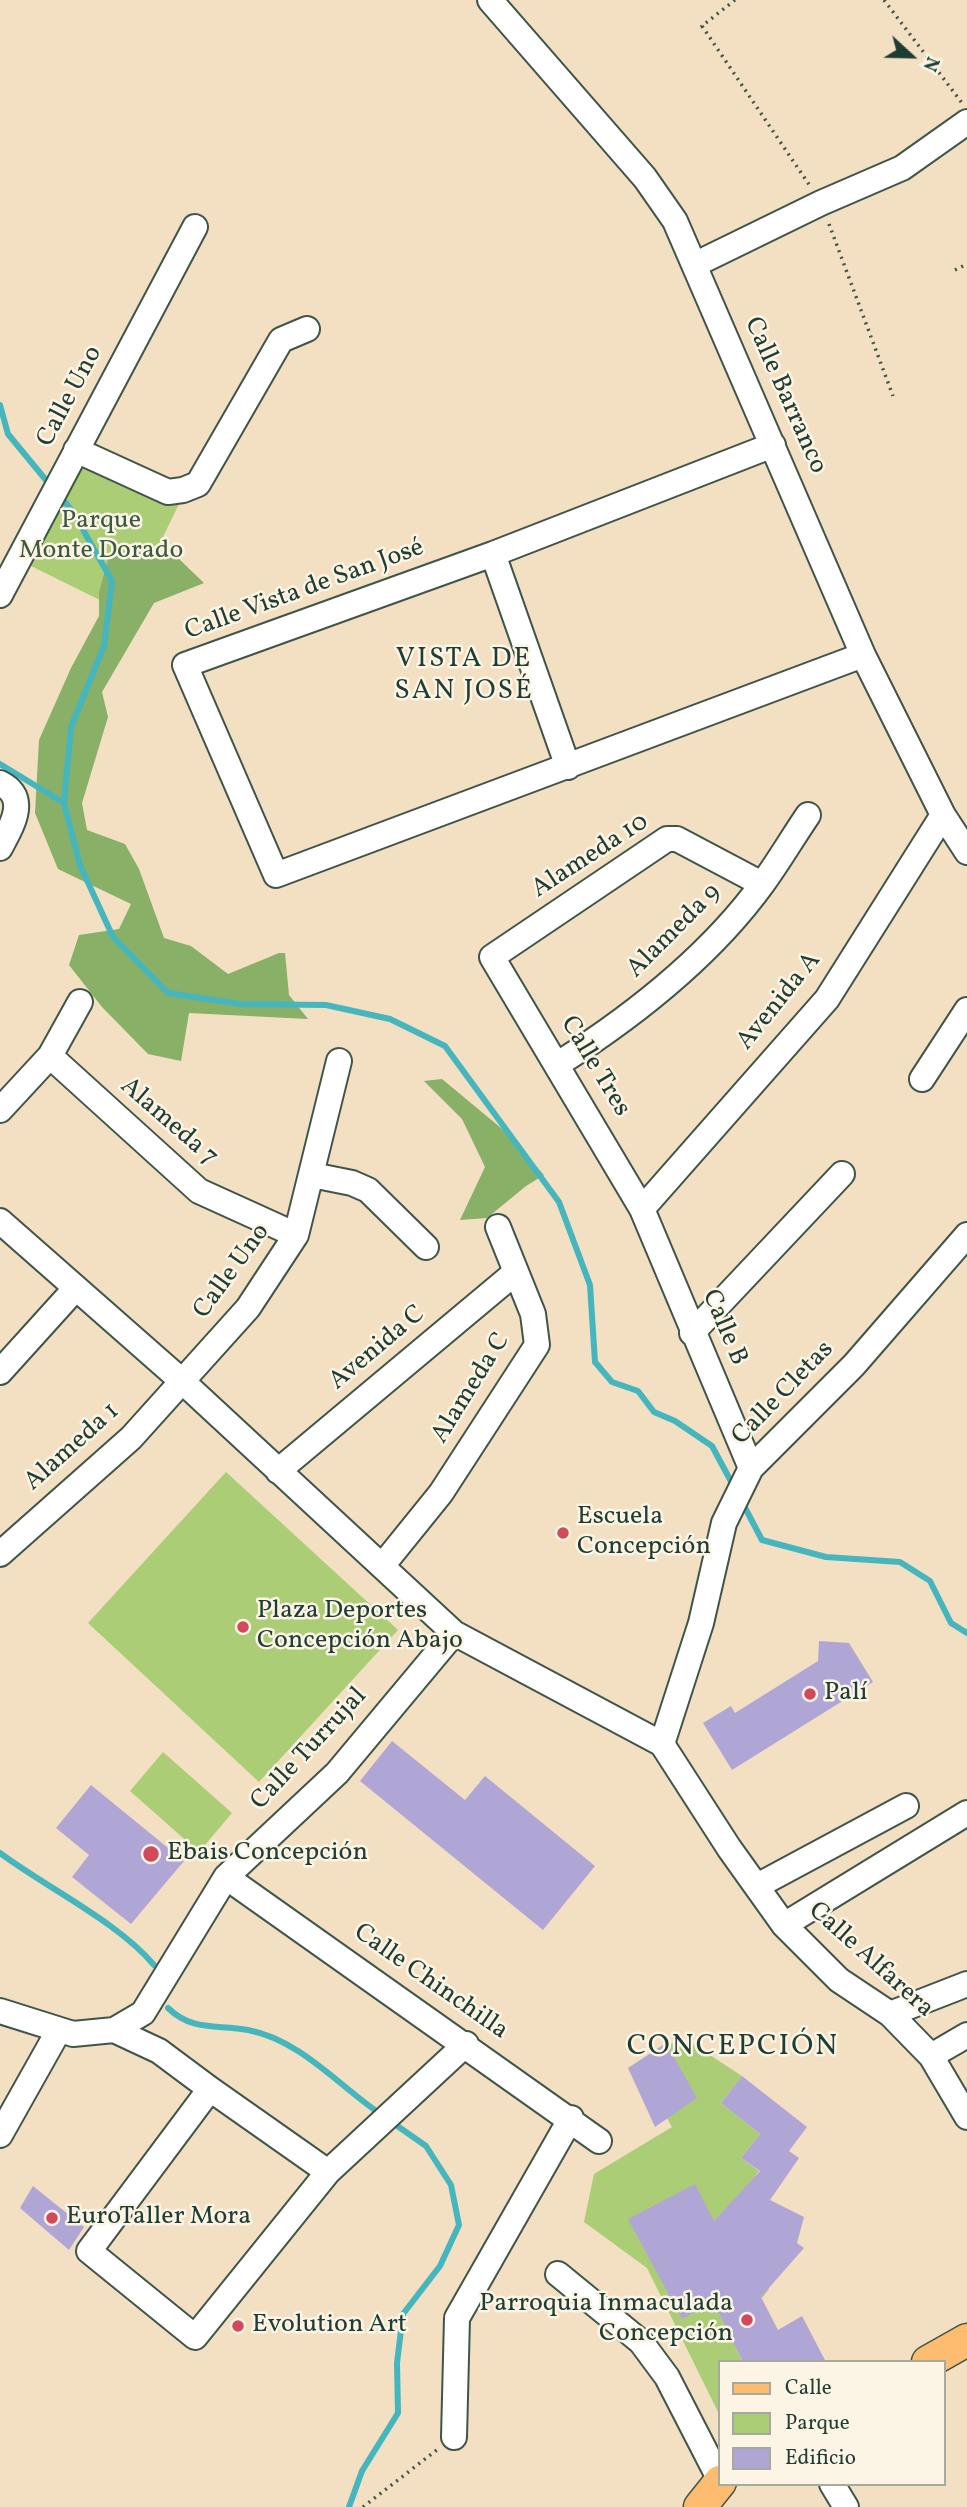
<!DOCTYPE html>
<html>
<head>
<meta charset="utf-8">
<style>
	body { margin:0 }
	#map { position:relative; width:967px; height:2507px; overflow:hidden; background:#f3dfc2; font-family:Vollkorn,serif }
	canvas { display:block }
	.legend { position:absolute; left:718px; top:2360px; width:228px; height:126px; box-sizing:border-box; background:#fcf5e5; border:2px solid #a4ab9e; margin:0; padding:9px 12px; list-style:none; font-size:21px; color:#1f3d34 }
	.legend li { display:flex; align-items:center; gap:14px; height:35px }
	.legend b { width:35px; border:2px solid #a4ab9e }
	.north { position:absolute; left:876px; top:21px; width:70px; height:70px; -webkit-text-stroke:5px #fcf5e5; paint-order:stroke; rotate:112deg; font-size:19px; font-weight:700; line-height:28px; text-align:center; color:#1f3d34 }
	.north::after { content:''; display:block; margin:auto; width:24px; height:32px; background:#1f3d34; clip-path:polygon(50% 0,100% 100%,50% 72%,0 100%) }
</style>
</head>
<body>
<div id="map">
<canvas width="967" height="2507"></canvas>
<ul class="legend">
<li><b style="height:9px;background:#fdbc6f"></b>Calle</li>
<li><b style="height:19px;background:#abcd76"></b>Parque</li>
<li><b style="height:19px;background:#b0a6d5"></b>Edificio</li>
</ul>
<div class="north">N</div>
</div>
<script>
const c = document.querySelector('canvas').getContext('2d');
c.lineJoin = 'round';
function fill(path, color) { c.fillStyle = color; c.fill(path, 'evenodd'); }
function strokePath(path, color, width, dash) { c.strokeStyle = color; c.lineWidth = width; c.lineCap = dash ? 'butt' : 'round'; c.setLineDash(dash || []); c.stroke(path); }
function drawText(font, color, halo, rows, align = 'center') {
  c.font = font + ' Vollkorn,serif'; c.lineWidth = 5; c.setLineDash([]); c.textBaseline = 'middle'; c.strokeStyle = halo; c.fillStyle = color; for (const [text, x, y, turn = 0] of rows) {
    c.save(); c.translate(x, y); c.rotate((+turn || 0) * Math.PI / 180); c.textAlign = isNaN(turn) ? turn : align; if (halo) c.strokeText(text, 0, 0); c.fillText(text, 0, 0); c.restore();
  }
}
fill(new Path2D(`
	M80,464H92L179,504L126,613L25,563Z
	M226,1472L398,1630L259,1782L88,1623Z
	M163,1752L232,1813L199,1852L130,1791Z
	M666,2043L693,2044L742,2076L721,2103L760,2134L741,2158L759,2171L746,2188L744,2266L769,2289L762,2298L756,2289L717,2310L743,2362H720V2416L647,2268L584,2222L594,2174L672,2127L667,2118Z`), '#abcd76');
fill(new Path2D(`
	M111,549L177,557L204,583L154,603L102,692L108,717L82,803L87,830L125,844L139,869L164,938L191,946L228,974L279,953H285L289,995L308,1019L189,1013L181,1061L148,1054L102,1007L69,965L79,935L119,929L131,904L58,869L35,813L39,740L71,668L99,616V592Z
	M442,1079L501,1128L544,1175L526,1186L487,1218L460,1220L485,1167L462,1119L424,1081Z`), '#88b067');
strokePath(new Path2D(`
	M0,405L8,434L50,485
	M60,496L73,512L112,581L104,646L71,727L64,803L80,865L113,937L168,993L240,1004L326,1005L390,1019L445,1046L559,1202L590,1285L595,1362L612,1382L638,1391L654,1412L675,1421L712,1446L734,1487
	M0,764L64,803
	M742,1502L762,1540L826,1557L900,1562L930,1581L951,1623L967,1633
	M0,1853C47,1888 118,1922 154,1965
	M168,2008C193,2032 217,2024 248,2030C300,2040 337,2084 379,2113
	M349,2507L362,2471L398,2413L397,2363L403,2314L440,2266L459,2225L451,2185L426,2146L396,2125`), '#45b5be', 6);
fill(new Path2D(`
	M819,1641L849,1643L873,1682L732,1770L703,1723L731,1706L735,1713L818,1661Z
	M392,1741L465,1800L485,1776L595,1866L543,1930L360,1781Z
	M91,1785L184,1861L131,1924L72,1877L89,1855L56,1828Z
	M666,2043L697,2098L655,2127L628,2068Z
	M742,2076L807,2127L789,2151L799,2158L770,2200L804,2217L797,2243L804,2248L761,2297L778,2330L802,2316L826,2362H743L713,2302L682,2319L628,2219L695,2184L714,2221L760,2171L741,2158L760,2134L721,2103Z
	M33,2186L84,2227L69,2250L20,2208Z`), '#b0a6d5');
const minor = new Path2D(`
	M490,0L645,178L675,221L863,655L943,815L967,852
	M694,265L821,203L902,168L967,122
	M773,445L493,554L185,665L276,875L863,655
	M76,450L168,492L183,490L198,484L281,340L307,329
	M493,554L568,767
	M0,595L195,227
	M0,783C30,798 11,827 0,848
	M50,1056L199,1191L296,1235
	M558,1064C632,1017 711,955 763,883C779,861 793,837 808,815
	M922,1079L967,1010
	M0,1110L50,1056L80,1002
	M312,1175L352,1183L368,1190L426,1247
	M642,1209L827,999L943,815
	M0,1221L183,1382L454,1633L662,1744L729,1848L784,1925L839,1980L890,2014L931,2056L967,2117
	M692,1333L842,1174
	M0,1372L75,1289
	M751,1468L642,1209L492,957L667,839H677L762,884
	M278,1471L516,1272
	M0,1554L131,1438L248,1308L296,1235L339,1061
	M382,1566L441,1493L537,1345L533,1314L498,1227
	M662,1744L701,1623L724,1523L751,1468L854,1365L967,1235
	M226,1877L599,2141
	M757,1886L906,1806
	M784,1925L967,1813
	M0,2011L73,2034L114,2030L143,2013L226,1877L337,1773L454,1633
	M890,2014L967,1984
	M114,2030L159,2051L210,2089L89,2251L195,2337L328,2172L466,2044
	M931,2056L967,2035
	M210,2089L328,2172
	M0,2135L59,2030
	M558,2274L641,2342L667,2377L720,2480
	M454,2437L457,2318L571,2118
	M832,2484L846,2507`);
const major = new Path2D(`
	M928,2362L967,2340
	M700,2507L720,2482`);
strokePath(minor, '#3f5549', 28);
strokePath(major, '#3f5549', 35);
strokePath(new Path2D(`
	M735,0L702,26L810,186
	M884,0L962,103
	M829,224L893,396
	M955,270L967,264
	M363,2507L438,2449`), '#3f5549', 3.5, [2, 5]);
strokePath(minor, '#fff', 24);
strokePath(major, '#fdbc6f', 32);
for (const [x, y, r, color] of [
	[563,1533,7,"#d1495b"],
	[243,1627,7,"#d1495b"],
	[810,1694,7,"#d1495b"],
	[151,1854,9,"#d1495b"],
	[52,2218,7,"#d1495b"],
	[747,2320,7,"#d1495b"],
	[238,2326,7,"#d1495b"]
]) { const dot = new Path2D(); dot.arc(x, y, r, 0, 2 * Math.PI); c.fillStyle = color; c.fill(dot); strokePath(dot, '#fcf5e5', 2.5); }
drawText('26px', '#1f3d34', '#fcf5e5', [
	["Calle Barranco",784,396,66],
	["Calle Uno",71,397,-62],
	["Calle Vista de San José",305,591,-20],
	["Alameda 10",591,857,-33],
	["Alameda 9",675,932,-45],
	["Avenida A",780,1002,-51],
	["Calle Tres",594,1067,59],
	["Alameda 7",168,1123,41],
	["Calle Uno",233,1272,-54],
	["Calle B",723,1328,67],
	["Avenida C",378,1349,-40],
	["Alameda C",472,1389,-58],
	["Calle Cletas",784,1394,-46],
	["Alameda 1",73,1448,-42],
	["Calle Turrujal",310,1750,-47],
	["Calle Alfarera",870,1961,42],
	["Calle Chinchilla",430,1983,35]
]);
drawText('26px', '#3b5a41', '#fcf5e5', [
	["Parque",101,522],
	["Monte Dorado",101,552]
]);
drawText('26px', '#1f3d34', '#fcf5e5', [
	["Escuela",577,1518],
	["Concepción",577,1548],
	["Plaza Deportes",257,1612],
	["Concepción Abajo",257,1642],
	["Palí",824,1694],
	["Ebais Concepción",167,1854],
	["EuroTaller Mora",66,2218],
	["Parroquia Inmaculada",733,2305,"right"],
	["Concepción",733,2335,"right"],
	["Evolution Art",252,2326]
], 'left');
c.letterSpacing = '2px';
drawText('28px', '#1f3d34', '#fcf5e5', [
	["VISTA DE",464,661],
	["SAN JOSÉ",464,693]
]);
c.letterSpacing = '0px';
c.letterSpacing = '2px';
drawText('30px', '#1f3d34', '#fcf5e5', [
	["CONCEPCIÓN",733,2048]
]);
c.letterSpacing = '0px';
</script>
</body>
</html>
